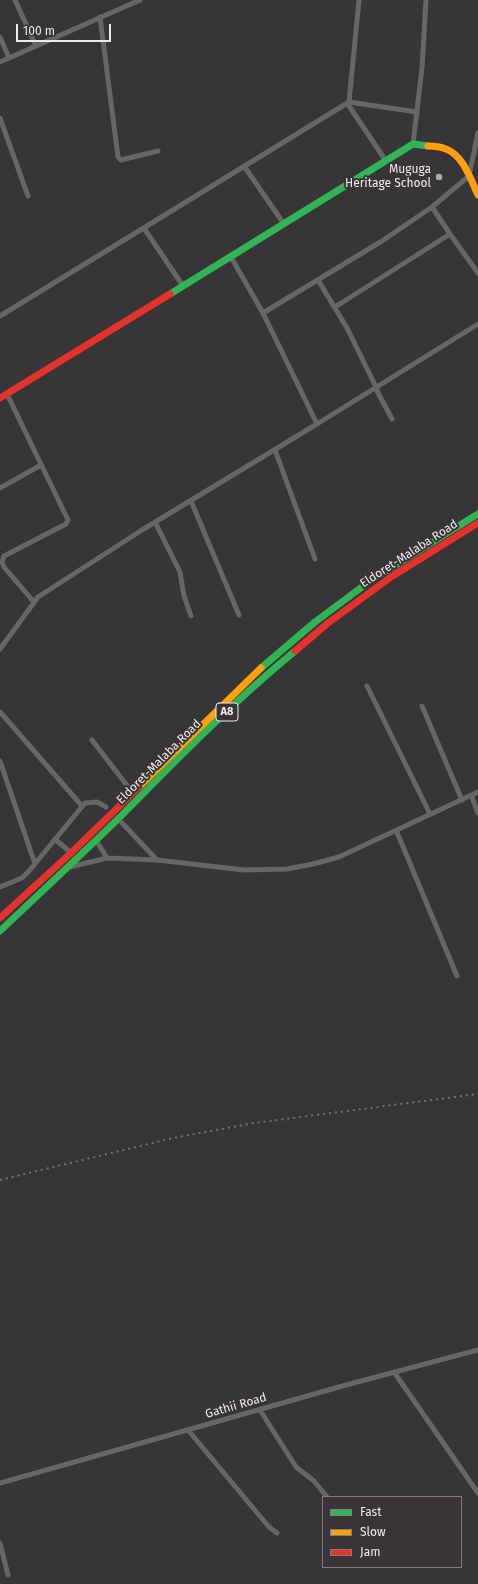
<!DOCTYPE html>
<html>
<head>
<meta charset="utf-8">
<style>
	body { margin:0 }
	#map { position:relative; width:478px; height:1584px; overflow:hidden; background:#373537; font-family:"Fira Sans",sans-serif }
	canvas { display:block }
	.legend { position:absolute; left:322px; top:1496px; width:140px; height:72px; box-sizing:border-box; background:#383438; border:1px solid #807d80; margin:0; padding:5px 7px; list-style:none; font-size:12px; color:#edebed }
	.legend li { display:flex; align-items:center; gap:8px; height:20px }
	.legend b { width:20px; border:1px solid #807d80 }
	.scale { position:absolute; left:16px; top:24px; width:95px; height:18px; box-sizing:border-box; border:2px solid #edebed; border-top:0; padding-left:5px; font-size:12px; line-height:14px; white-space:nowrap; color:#edebed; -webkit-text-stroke:3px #383438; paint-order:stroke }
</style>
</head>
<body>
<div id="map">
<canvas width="478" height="1584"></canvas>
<ul class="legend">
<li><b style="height:5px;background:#30b455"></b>Fast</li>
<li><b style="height:5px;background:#ff9f0a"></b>Slow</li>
<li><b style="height:5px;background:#e5322d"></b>Jam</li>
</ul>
<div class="scale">100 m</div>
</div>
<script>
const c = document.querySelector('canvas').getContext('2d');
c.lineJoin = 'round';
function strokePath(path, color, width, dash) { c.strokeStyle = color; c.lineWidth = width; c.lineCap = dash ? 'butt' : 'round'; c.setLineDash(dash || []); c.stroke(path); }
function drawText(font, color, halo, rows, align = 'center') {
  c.font = font + ' "Fira Sans",sans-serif'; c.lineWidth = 4; c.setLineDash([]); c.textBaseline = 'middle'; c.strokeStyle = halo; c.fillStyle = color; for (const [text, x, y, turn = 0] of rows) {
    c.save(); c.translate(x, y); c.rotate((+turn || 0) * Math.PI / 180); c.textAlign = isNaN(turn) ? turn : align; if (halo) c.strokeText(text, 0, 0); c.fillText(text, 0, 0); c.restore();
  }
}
strokePath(new Path2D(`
	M15,0L36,46
	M100,17L118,157L121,160L158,151
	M0,37L9,58
	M0,62L140,0
	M349,102L359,0
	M347,103L386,161
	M0,118L28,196
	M413,144L422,68L426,0
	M244,166L284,224
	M432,207L450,234
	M144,228L183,286
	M231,257L263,313L317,424L478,324
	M318,280L347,328L377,389
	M335,307L450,234L478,273
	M263,313L382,241L432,207L469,176L478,133
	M0,316L349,102L417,112
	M376,389L392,419
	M7,394L68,520L66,524L4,556L2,562L4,567L33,601
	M275,450L315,559
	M0,488L41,465
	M191,501L239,615
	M155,522L180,572L184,596L191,616
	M0,649L38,597L142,530L317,424
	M367,686L430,814
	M422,706L462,800
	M0,712L82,806
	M92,740L132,792
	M0,761L35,864
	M471,795L478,813
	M122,823L157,860L244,870L287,869L313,864L339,857L478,792
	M396,830L457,976
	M55,839L71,853
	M96,840L107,858
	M70,867L107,858L157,860
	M0,887L22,878L29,871L85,803L97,802L106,807
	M394,1372L478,1493
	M260,1410L296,1467L314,1481L327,1497
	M188,1430L269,1527L277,1533
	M0,1483L346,1385L478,1350
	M0,1543L8,1575`), '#656666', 5);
strokePath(new Path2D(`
	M170,294L413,144L428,146
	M261,668L315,622L370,581L478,514
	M0,931C40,893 81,855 121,816C177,759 233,702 295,651`), '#30b455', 7);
strokePath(new Path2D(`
	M428,146C434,146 441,147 446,149C463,155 471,180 478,195
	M139,787L261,668`), '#ff9f0a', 7);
strokePath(new Path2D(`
	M0,398L170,294
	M295,651L328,623L391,577L478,523
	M0,918L71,853L139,787`), '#e5322d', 7);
strokePath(new Path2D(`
	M0,1180L173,1138L254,1123L478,1094`), '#727273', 2, [2, 4]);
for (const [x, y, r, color] of [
	[439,177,4,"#adabad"]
]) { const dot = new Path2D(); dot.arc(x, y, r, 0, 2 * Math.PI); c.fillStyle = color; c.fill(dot); strokePath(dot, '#383438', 1.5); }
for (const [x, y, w] of [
	[227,712,22]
]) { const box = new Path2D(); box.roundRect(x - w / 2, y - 9, w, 18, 3); c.fillStyle = '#383438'; c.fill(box); strokePath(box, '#edebed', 1); }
drawText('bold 11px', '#edebed', null, [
	["A8",227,712]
]);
drawText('12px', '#edebed', '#383438', [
	["Muguga",431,170],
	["Heritage School",431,184]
], 'right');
drawText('12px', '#edebed', '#383438', [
	["Eldoret-Malaba Road",409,554,-33],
	["Eldoret-Malaba Road",159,762,-45],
	["Gathii Road",236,1406,-16]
]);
</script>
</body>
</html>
